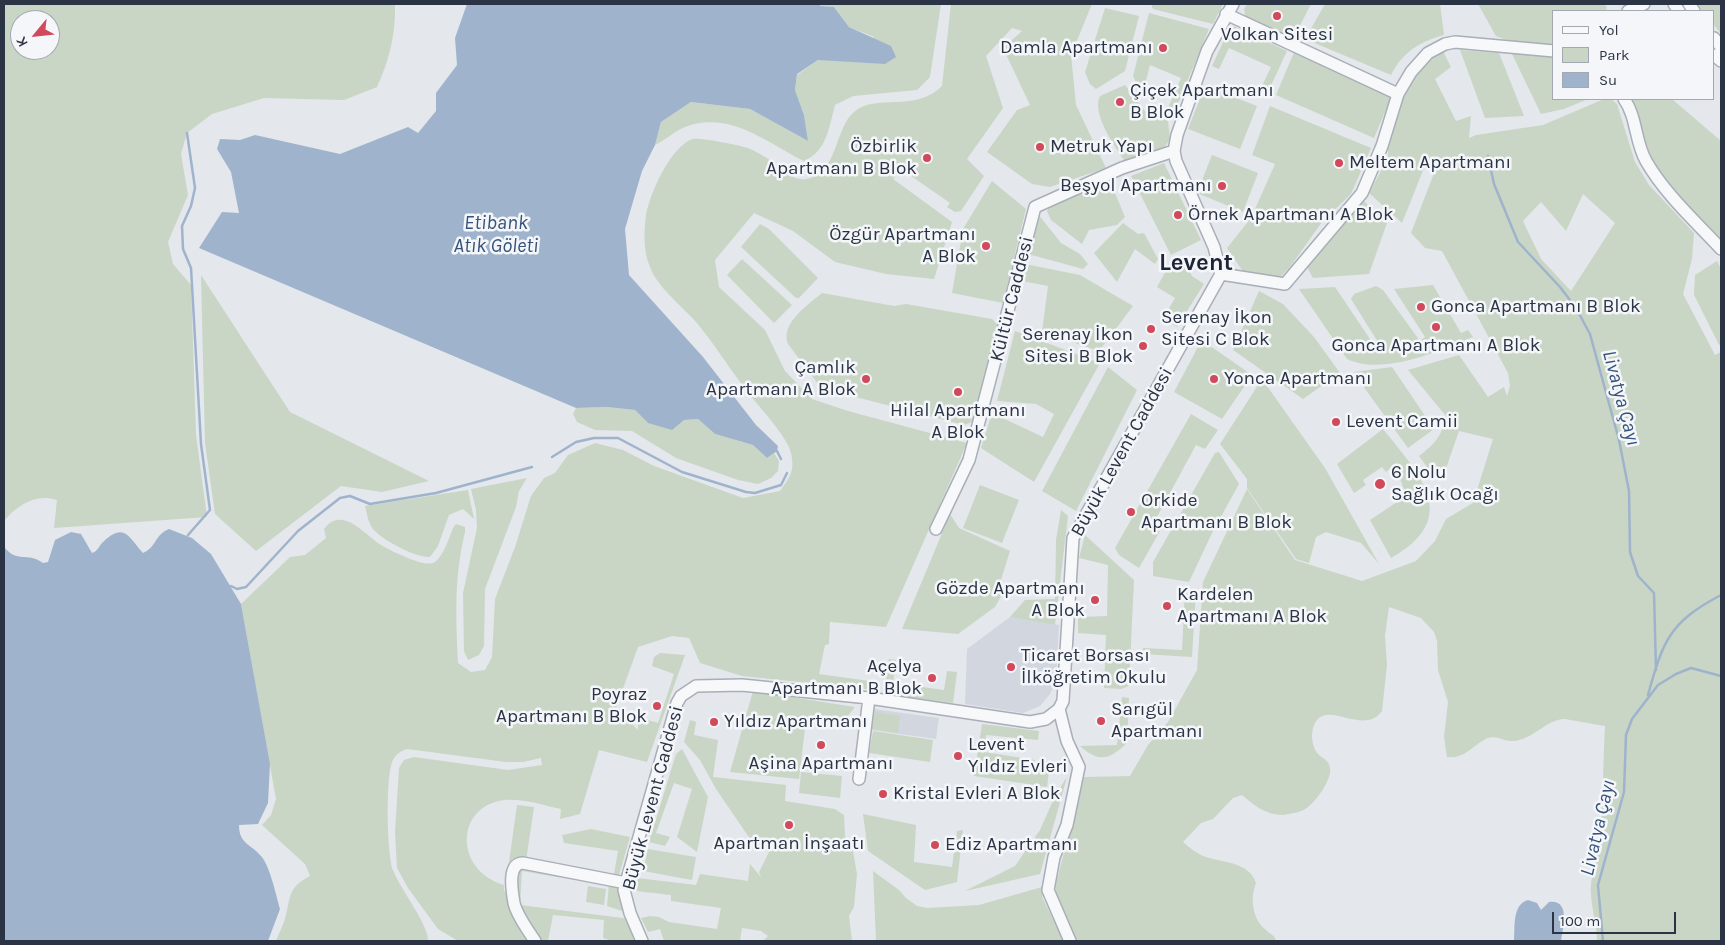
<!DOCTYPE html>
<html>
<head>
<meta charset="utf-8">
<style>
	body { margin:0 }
	#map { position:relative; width:1725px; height:945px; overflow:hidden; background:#e4e7ec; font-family:Karla,sans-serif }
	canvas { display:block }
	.frame { position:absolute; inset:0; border:5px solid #2b3445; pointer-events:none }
	.legend { position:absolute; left:1552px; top:10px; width:162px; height:90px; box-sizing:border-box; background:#f4f6f9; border:1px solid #a4a8b1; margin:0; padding:6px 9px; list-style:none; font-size:15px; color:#2b3445 }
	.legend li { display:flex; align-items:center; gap:10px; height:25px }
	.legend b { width:25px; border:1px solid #a4a8b1 }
	.north { position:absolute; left:10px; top:10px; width:50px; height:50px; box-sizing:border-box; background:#f4f6f9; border:1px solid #a4a8b1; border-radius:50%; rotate:242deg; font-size:14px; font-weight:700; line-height:20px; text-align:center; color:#2b3445 }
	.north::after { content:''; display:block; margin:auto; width:18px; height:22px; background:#d1495b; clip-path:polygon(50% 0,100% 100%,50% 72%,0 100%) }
	.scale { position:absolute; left:1552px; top:912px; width:124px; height:22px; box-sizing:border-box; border:2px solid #2b3445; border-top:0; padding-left:6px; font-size:15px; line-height:18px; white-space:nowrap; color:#2b3445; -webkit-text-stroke:4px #f4f6f9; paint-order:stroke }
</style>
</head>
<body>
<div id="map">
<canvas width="1725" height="945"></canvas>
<div class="frame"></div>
<ul class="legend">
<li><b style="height:6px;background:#f7f8fa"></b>Yol</li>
<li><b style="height:14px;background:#c9d6c5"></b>Park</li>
<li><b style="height:14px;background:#9fb4cc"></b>Su</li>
</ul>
<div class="north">K</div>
<div class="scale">100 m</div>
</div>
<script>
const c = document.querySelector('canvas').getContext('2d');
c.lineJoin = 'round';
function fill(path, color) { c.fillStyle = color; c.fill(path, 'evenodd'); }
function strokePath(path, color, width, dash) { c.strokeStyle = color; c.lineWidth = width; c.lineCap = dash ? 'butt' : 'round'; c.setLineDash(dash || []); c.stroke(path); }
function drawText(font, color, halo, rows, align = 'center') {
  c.font = font + ' Karla,sans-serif'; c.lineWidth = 5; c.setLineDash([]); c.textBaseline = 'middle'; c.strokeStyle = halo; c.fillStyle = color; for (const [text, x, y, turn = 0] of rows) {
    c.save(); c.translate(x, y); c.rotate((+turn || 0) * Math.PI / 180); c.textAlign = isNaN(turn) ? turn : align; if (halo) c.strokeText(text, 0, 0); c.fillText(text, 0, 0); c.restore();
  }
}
fill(new Path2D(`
	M1010,617L1059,625L1056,680L1050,694L1040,706L1023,713L965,704L967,649Z
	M874,709L939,718L936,739L871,730Z`), '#d2d6de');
fill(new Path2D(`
	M4,4H395C396,33 389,61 377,87L344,100L264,98L212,114L187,133L181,154L188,195L168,242L173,264L191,285L196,435L207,517L54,528L57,500C36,493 17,505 4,521ZM20,20H50V50H20Z
	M820,4H941L930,77L917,90L853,96L835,105C829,127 827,151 804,161C767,143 730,110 685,127C675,131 665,140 655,145L661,122L691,102L750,109L808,141L804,115L795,90L797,75L818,60H846L874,37L849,27L834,7L820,6Z
	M951,4H1092L1071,55L1076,105L1106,168L1050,187L1032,184L987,152L1017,110L1030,105L1003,48L1022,31L1012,28L986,56L1003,108L967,159L984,176L961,211L955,212L947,207L950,203L901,169L893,179L952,222L934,279L886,274L835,262L793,231L754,213L715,260L719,287L765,330L785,371L812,399L848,411L967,443L886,627L830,622L829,644L825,645L819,674L877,682L876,690L742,676L700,663L689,638L672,636L638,647L616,708L638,730V717L658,723L674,674L652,666L654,657L660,653L685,655L647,762L599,750L580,814L560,819L561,809C543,805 522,798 504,800C454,807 455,871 504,885V890L531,941H458L438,929L408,888L397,868L395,832L399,768L404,760L414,757L508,770L542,765L541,758L523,762H506L407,749C401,751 396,754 393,760C385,774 387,855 393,870C400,889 429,925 428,941H276C279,933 284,924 286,915C291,894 289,887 310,876L305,864L262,825L271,815L276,799L241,604L290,557L305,555L326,538L324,529C342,505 364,534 381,545C391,551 405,557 416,561C422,563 430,565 435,562C444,555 449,538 453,528L456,524L465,527V532C454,578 456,616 458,663L471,672L485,670L492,657L495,599L515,547L531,496L544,478L555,473L568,455L595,443L623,450L654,466L743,498L780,491C790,477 795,471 791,453C787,435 754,402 743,386C727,365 713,342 696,322C681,305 658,288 650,267C643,251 644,231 646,215C650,193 670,148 692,139C699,137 739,145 748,148C755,151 764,156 771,161C783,168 790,181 806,179C838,175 834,129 854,112C875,93 916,113 942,86Z
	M1151,4H1223L1213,24L1153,9Z
	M1247,4H1311L1292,41L1246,19L1244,9Z
	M1325,4H1440L1444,35C1419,42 1403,52 1391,75L1305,39Z
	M1478,4H1605L1607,8L1605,11H1554V46L1509,41L1496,36Z
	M1698,4H1721V34L1714,25V11H1702Z
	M1105,8L1139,16L1125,71L1096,89L1090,84L1085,72Z
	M1149,13L1209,29L1175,111L1168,108L1181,78L1150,65L1142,96L1133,76Z
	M1231,25L1287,51L1268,92L1261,88L1271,67L1229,48L1219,69L1212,66Z
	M1295,50L1393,93L1374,138L1276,95Z
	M1460,50L1499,53L1524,116L1485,118Z
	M1443,51L1451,67L1435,79L1456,121L1471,116L1469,138L1476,135L1543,125L1604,99H1611L1617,104L1635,162L1649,185L1694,233L1692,259L1683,294L1715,355L1721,352V941H1597C1597,925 1592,911 1591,895C1589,878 1598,860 1600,842C1603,804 1603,765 1605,726C1597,725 1568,719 1563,719C1545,721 1533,739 1514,741C1505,742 1497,735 1488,738C1474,744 1464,760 1447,757L1444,737L1448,702L1438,670L1437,641L1434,632L1421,618L1389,607L1385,636L1387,665L1382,711C1365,735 1332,704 1318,719C1310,727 1310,745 1318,754C1323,759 1329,760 1330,768C1332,779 1317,800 1308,807C1303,812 1290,814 1283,815C1266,815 1255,806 1242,795L1233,798L1213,819L1201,823L1183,842C1190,848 1197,854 1206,857C1225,863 1249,862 1256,883C1250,898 1252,919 1266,930C1271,935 1275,935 1276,941H1073L1057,901L1055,884L1042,897L1064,941H876L873,871L899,890L906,898L917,906L927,908L979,905L1056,883L1084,777L1130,776L1148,745L1168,722L1197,670L1203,582L1247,489L1295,560L1362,581L1416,561L1435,541L1446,519L1473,503L1493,439L1459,431L1442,480L1435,478L1419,456C1435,444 1442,436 1446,416L1408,370L1459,355L1488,397L1504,387L1507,396L1510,386L1508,373L1442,251L1425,248L1411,233L1436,168L1426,163L1402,223L1369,193L1388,158V143L1401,93L1425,61ZM1583,194L1615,223L1571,291L1541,259L1523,221L1541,202L1566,231Z
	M1511,52L1554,56V99H1588L1564,109L1541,114Z
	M1125,85L1145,111L1168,121L1170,139L1164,148L1126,163C1116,148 1091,114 1100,96Z
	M1205,86L1257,106L1240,149L1188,129Z
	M1627,99H1672L1721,141V242L1664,181L1650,159Z
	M1270,106L1371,148L1351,194L1322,222L1290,267L1281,276L1274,277L1244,273L1227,248L1251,218L1275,164L1252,155Z
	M1212,155L1258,173L1243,212L1197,193Z
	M1164,163L1201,240L1171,255L1131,176Z
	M992,181L1026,209L1003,303L952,293L963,229Z
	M1110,181L1125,217L1117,225L1089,230L1082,244L1051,220L1047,211L1051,204Z
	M1364,201L1387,223L1369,274L1313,278L1308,269L1309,261Z
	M1038,214L1061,243L1080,254L1088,264L1083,269L1028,254Z
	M1123,223L1138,234L1144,233L1158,259L1155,264L1135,249L1117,282L1094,253Z
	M760,224L769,229L818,278L799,298H796L741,247Z
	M1182,258L1192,276L1204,284L1177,327L1163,319L1175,298L1157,287L1169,265Z
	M742,259L792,305L774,323L727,275Z
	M1717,261L1721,269V344L1719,345L1694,295L1695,275Z
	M1025,264L1080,275L1133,306L1099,351L1042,332L1048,286L1022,281Z
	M201,275L290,412L429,481L382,492L341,486L256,551L215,514L205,443Z
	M1433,285L1461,333L1468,330L1473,337C1440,351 1382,376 1347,359L1299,289L1335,287L1376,348L1381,347L1351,299L1354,294L1376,286L1383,290L1420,341L1425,337L1394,289Z
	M1259,291L1283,304L1314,337L1340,373L1303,399L1233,350Z
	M822,293L894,306L906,304L992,319L1002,330L975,421L964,425L821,388L788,344C780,323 808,305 822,293Z
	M1015,331L1100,363L1034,482L981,448L992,413L1043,437L1054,414L1036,404L997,401Z
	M1206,343L1252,375L1222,419L1174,392L1199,345Z
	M1108,367L1137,390L1076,511L1042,491Z
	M1392,367L1434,429L1408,448L1363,386L1368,383L1355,376L1354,372Z
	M1262,379L1325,468L1379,564L1361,543L1326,532L1316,537L1309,563L1296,559L1247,488V479L1220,444Z
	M607,407L635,410L648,423L698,419L715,434L753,445L767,458L774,453L779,461L778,471L771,478L758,484L738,480L676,458L632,431L595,430L577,422L573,414L576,408Z
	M1191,414L1218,430L1205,449L1196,445L1152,526L1160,531L1139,568L1119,555L1115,548Z
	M1383,429C1421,476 1462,518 1391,558L1370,520L1406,496L1401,481L1392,467L1386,472L1382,467L1363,480L1366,485L1354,493L1337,464Z
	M1219,452L1239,484L1212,533L1189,582L1153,576V562L1215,453Z
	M527,478L519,491L516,507L485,589L484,646L479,655L468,660L464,651L463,593L477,528L476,510L471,489Z
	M980,485L1019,500L1002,543L963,528Z
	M468,490L474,519L463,509L449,515L438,546L430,557C416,558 382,540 373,529C368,523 367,513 365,506Z
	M1061,510L1068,516L1055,625L1010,617L1025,600L1055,599L1056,540Z
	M950,514L959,528L1010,551L1000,583L1005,589L995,607L958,634L902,629Z
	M1085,535L1134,580L1129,686L1121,689L1104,688L1106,635L1078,633V617L1107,616L1108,565L1079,558Z
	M1185,590L1196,591L1192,657L1143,654V648L1182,650Z
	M889,659L896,660L893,683L944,690L947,671L957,672L953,703L884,694Z
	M753,691L855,707L842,723L806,720L799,779L730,772Z
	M1122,697L1129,698L1127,743C1109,760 1099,763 1080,746L1117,745Z
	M875,712L900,716L898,733L872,729Z
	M690,720L696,722L694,735L718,740L713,777L786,785L785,801L835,809L844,815L845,836L852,846L857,874L854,907L849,916L852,941H763L768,936L761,931L742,928L740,941H664L660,929L648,932L641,918L650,916L659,917L669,922L717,929L721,908L671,901V895L636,891L637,878L696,885L700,874L748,881L750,864L761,877L759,872L769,852L757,849L716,789L700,760L684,742Z
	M982,724L1039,731L1038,740L986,735L984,752L1035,760V769L1049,771L1047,787L974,776Z
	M873,731L933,740L930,762L869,753Z
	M682,749L708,797L697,852L677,837L692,789L674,783L656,833L670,837L665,846L649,842L676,754Z
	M801,772L842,776L840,798L799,793Z
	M1067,777L1040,874L965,891L1015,866L1040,830L1056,794Z
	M517,805L534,807L526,861L512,859L511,870L508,869Z
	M863,814L916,825L914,862L952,867L957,831L963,830L957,882L925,890L868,851Z
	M591,829L630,837L619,875L614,874L618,851L564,843L562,835Z
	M648,849L696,857L692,880L643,871Z
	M524,868L575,877V880L522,871L520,905L630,919L638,941H612L603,938L604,920L553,915L548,941H535L517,904L516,870Z
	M609,883L621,885L625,912L607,906Z
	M588,886L606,889L604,905L586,902Z`), '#c9d6c5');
fill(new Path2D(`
	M467,4H820V6L834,7L849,27L891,46L896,57L885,64L818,60L797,74L795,90L804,115L808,141L750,109L691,102L661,122L655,145L642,171L625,229L629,275L703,357L756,425L778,446L777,451L767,458L753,445L715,434L698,419L684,420L672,430L648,423L635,410L607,407L576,408L199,248L222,212L239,213L231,172L217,149L220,139L240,140L255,135L340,154L408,127L418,133L436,111V93L457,65L455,38Z
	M169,529L192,538L211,554L241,604L270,764L268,803L258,824L239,825C239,844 251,844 261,856C270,866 276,895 280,909L268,941H4V547C18,564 26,551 43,563L48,562L55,540L71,532L81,534L92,553C98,551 98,547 103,542C125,521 129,538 143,553C157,547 154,535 169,529Z
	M1528,900L1537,903L1541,910L1549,902C1571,899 1563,928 1561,941H1514C1515,928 1512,904 1528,900Z`), '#9fb4cc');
strokePath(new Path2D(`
	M187,133L195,188L191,206L182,226L183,249L191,268L201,444L210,510L188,535
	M1488,156L1494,184L1518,242L1560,287L1576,308L1590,334L1619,440L1629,491L1630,552L1638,576L1654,593L1656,670
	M777,451L781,459
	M552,457L576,442L594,438H618L682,472L746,492L755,493L781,485L787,473
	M231,586L237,589L246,587L298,531L340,498L350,496L370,504L436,493L532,467
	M1648,695C1663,640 1670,622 1721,595
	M1603,941L1598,885L1624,792L1626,735L1632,719L1658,685L1676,674L1691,668L1721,676`), '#9fb4cc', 2.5);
const minor = new Path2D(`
	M1674,4L1679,11
	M1689,4L1694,11
	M1628,11L1644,4
	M1226,14L1398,94
	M1714,38L1721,47
	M1714,55L1721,61
	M1624,99C1637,117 1635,142 1646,161C1665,194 1695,221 1721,249
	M1221,274L1285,284L1362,193L1382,146L1398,94L1411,72L1428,53L1445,44L1455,42L1554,51
	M936,529L969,460L1035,207L1122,168L1174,151
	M1059,709L1067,741L1079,767L1067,825L1054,857L1048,890L1070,941
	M859,779L869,698
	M535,941C528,930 517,916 514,903C512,891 507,863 523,863L626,883
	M642,941L630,913L624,890L677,703L681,696L696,686L742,685L869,698L1030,722L1046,719L1059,709L1063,701L1073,538L1221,274L1214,247L1176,161L1174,151L1177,135L1207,51L1233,4`);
strokePath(minor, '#a9aeb7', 14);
strokePath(minor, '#f7f8fa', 11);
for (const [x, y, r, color] of [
	[1277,16,5,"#d1495b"],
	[1163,48,5,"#d1495b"],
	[1120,102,5,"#d1495b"],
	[1040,147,5,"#d1495b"],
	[927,158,5,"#d1495b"],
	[1339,163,5,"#d1495b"],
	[1222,186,5,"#d1495b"],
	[1178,215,5,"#d1495b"],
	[986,246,5,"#d1495b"],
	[1421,307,5,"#d1495b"],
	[1436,327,5,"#d1495b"],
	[1151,329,5,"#d1495b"],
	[1143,346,5,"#d1495b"],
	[866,379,5,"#d1495b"],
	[1214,379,5,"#d1495b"],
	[958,392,5,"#d1495b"],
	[1336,422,5,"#d1495b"],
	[1380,484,6,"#d1495b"],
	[1131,512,5,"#d1495b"],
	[1095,600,5,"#d1495b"],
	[1167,606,5,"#d1495b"],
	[1011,667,5,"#d1495b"],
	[932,678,5,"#d1495b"],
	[657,706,5,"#d1495b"],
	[1101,721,5,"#d1495b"],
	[714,722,5,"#d1495b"],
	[821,745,5,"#d1495b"],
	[958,756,5,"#d1495b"],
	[883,794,5,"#d1495b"],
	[789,825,5,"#d1495b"],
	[935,845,5,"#d1495b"]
]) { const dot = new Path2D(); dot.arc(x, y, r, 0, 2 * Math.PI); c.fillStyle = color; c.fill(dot); strokePath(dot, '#f4f6f9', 2); }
drawText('19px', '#2b3445', '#f4f6f9', [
	["Volkan Sitesi",1277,35,"center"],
	["Damla Apartmanı",1153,48,"right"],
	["Çiçek Apartmanı",1130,91],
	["B Blok",1130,113],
	["Özbirlik",917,147,"right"],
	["Apartmanı B Blok",917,169,"right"],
	["Metruk Yapı",1050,147],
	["Meltem Apartmanı",1349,163],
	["Beşyol Apartmanı",1212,186,"right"],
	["Örnek Apartmanı A Blok",1188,215],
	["Özgür Apartmanı",976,235,"right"],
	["A Blok",976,257,"right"],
	["Gonca Apartmanı B Blok",1431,307],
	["Serenay İkon",1161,318],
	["Sitesi C Blok",1161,340],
	["Serenay İkon",1133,335,"right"],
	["Sitesi B Blok",1133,357,"right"],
	["Gonca Apartmanı A Blok",1436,346,"center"],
	["Çamlık",856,368,"right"],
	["Apartmanı A Blok",856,390,"right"],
	["Yonca Apartmanı",1224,379],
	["Hilal Apartmanı",958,411,"center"],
	["A Blok",958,433,"center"],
	["Levent Camii",1346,422],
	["6 Nolu",1391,473],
	["Sağlık Ocağı",1391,495],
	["Orkide",1141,501],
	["Apartmanı B Blok",1141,523],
	["Gözde Apartmanı",1085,589,"right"],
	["A Blok",1085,611,"right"],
	["Kardelen",1177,595],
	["Apartmanı A Blok",1177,617],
	["Ticaret Borsası",1021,656],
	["İlköğretim Okulu",1021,678],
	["Açelya",922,667,"right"],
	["Apartmanı B Blok",922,689,"right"],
	["Poyraz",647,695,"right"],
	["Apartmanı B Blok",647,717,"right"],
	["Sarıgül",1111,710],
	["Apartmanı",1111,732],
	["Yıldız Apartmanı",724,722],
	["Levent",968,745],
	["Yıldız Evleri",968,767],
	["Aşina Apartmanı",821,764,"center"],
	["Kristal Evleri A Blok",893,794],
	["Apartman İnşaatı",789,844,"center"],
	["Ediz Apartmanı",945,845]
], 'left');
drawText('19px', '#2b3445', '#f4f6f9', [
	["Kültür Caddesi",1012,299,-76],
	["Büyük Levent Caddesi",1122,452,-61],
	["Büyük Levent Caddesi",653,798,-75]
]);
drawText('italic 20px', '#34527a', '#f4f6f9', [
	["Etibank",496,223],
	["Atık Göleti",496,246],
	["Livatya Çayı",1621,398,75],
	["Livatya Çayı",1598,828,-77]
]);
drawText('bold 24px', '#1d2536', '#f4f6f9', [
	["Levent",1196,263]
]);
</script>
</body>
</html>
